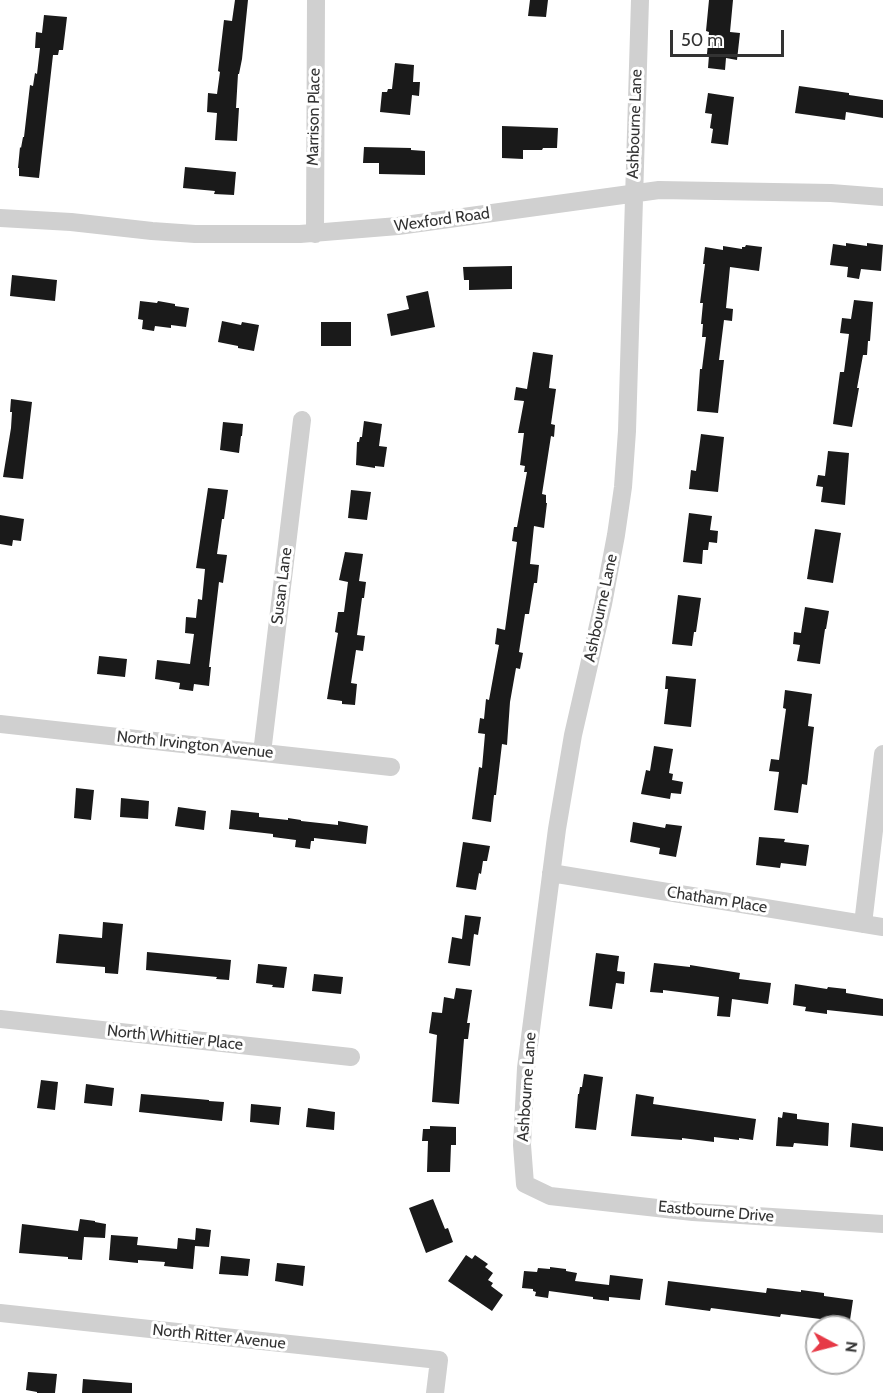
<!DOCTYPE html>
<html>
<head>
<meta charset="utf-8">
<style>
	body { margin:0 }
	#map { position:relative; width:883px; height:1393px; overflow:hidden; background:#fff; font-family:Cabin,sans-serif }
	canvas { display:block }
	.north { position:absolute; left:805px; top:1315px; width:60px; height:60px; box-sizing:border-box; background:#fff; border:2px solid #adadad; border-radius:50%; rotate:97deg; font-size:16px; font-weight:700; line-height:24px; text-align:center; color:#333 }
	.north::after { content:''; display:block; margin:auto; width:21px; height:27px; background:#e63946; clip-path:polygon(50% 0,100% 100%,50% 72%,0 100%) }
	.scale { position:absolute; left:670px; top:30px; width:114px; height:27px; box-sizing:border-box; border:3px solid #333; border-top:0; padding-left:8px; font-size:18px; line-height:21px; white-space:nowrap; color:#333; -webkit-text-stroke:4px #fff; paint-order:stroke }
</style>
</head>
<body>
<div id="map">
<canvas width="883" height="1393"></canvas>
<div class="north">N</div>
<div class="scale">50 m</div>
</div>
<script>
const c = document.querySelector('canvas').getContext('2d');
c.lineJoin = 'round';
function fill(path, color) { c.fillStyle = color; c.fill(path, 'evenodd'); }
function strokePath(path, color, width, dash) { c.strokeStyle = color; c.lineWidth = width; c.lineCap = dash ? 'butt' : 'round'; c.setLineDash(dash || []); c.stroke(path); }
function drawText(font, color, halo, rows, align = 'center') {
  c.font = font + ' Cabin,sans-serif'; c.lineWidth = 6; c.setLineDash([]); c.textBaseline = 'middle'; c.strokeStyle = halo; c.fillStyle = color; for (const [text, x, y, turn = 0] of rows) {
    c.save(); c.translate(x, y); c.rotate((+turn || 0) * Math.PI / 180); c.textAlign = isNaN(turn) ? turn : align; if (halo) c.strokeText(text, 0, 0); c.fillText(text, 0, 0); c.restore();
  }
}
fill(new Path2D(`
	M235,0H248L242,59L239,74H238L236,108H239L237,141L215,140L217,113L207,112L208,93L217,94L220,72L218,71L224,20L232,21Z
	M530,0H548L546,17L528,16Z
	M709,0H733L730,32L740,33L737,60L726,58L725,70L708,68L709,55L707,54L709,32L706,31Z
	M44,15L67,17L63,50H59L58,55H53L39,178L19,176V168H18L20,147L21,148L23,137H24L30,85L33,86L35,73L37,74L40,48H35L36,32L42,33Z
	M395,63L414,65L413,82H420L419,96L412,95L410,115L380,112L382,92H387L388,89H392Z
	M799,86L849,93V95L883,100V118L846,112L845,120L795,113Z
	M708,93L734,97L728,145L711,143L713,129L710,128L712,114L705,113Z
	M502,126L558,128L557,148H543L542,150H523V159L502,158Z
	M364,147L411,148V150L425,151V175L379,174V163H363Z
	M185,167L236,172L234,195L214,194L215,191L183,188Z
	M846,243L867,246V243L883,245L881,271L861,269L859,279L847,277L848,267L830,265L833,244L846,246Z
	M746,245L762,247L759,271L730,267L726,308L733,309L732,321L724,320L719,360H724L718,413L697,411L700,369H702L706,337H702L703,324H701L703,303H700L705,264H703L705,247L723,250V246L742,249V247H745Z
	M512,266V289L469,290V280H464L463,267Z
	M12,275L57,280L55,301L10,296Z
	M428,291L435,327L391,336L387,314L409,309L406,296Z
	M854,300L873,302L870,341H868L867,355H863L857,388H859L852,427L833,424L840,372H844L849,334L840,333L842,318L851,319Z
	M140,301L157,303L158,301L175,304V306L189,308L186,327L171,325V328L155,326L154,331L142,329L143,320L138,319Z
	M222,321L241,325L242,322L259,325L254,351L238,348V346L218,342Z
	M321,322H351V346H321Z
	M533,352L553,355L549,388L556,389L551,424L555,425L554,437L551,436L542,494L546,495V503H547L544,528L534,526L530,564L539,565L537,583H534L529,614H525L519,652L523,653L520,669L516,668L510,702L507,745L502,744L496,795H494L491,822L472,819L479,767L482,768L485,734L478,733L480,718L484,719L486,699L489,700L499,645L495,644L497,628L505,630L517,542L512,541L514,527H517L527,472H524L525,466L520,465L524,433H518L524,401L514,400L516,387L527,389Z
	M11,399L32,402L23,479L3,477L11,428L12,412H10Z
	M364,421L382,424L379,446L387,447L384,467L375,466V468L356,465L357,442H359L360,437H362Z
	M223,422L243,424L242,436H241L239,453L220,450Z
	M701,434L724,437L718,492L689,489L691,470L696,471Z
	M828,451L849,453L845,505L821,502L823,487L816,486L818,475L825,476Z
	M208,488L228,490L224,519H222L217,554L227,555L223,583L219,582L209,667H211L209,686L194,684L193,691L179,689L180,683L155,679L157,660L190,664L194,634L185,633L186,617L196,618L198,599L202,600L205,569L196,568Z
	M351,490L371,492L367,520L348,518Z
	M689,513L712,516L710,530L718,531L717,543L709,542L708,550H703L702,564L683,562Z
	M0,515L24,519L21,541L13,540L12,546L0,544Z
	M815,529L841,533L833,583L807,579Z
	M345,552L363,554L359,581L366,582L364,598H362L357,635L365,636L363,651L356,650L351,683L357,684L355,705L342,704V701L327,699L338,633L335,632L338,612H344L348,582L339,580Z
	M678,595L701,598L696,632H694L692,646L672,644Z
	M805,607L829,611L826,629H825L820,664L797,661L800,645L793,644L794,632L801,633Z
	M99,656L127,659L125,677L97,674Z
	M666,676L696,679L691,727L664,724L668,689H665Z
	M785,690L812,694L808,726L814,727L807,785L802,784L798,813L774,810L779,772L769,771L771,759L779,760L786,709L783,708Z
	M654,746L673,749L669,773L673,774L672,780L683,782L681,794L671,793L670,799L641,794L646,770L650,771Z
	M76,788L94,790L91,820L74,818Z
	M121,798L149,801L148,819L120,817Z
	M178,807L206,811L204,830L175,826Z
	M231,810L259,813V817L288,820V818L301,820V821L338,825V821L368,826L366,844L314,838V841H311L310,849L295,847L296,840L273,837V834L229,829Z
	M633,822L665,828L666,824L682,826L676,857L659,854L660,848L630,842Z
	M759,837L785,839L784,842L809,845L806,866L781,863L780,868L756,865Z
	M463,842L490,846L487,861H483L481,874L479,873L476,890L456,887Z
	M465,915L481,917L478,935L474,934L470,966L448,963L452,937L462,939Z
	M103,922L123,924L118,974L105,973V967L56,963L59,934L102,938Z
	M147,952L231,960L229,980L216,979L217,977L146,970Z
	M596,953L619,956L617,971L625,972L624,984L616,983L612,1009L589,1006Z
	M654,963L690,967V965L740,973L739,979L771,983L768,1004L732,999L730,1017L717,1016L719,997L663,990V993L650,992Z
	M258,964L287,967L284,988L272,987L273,985L256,983Z
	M314,974L343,977L341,994L312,991Z
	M795,984L827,989L828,987L846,989V993L883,999V1016L827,1010V1014L805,1011L806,1007L793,1005Z
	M456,988L472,990L467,1023H470L468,1039H464L459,1104L432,1102L437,1035L429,1033L432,1012L442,1013L444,997L454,999Z
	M584,1074L603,1077L596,1130L575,1128L578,1094H579L580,1087H582Z
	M41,1080L58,1082L55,1110L37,1108Z
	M86,1084L114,1088L112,1106L84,1103Z
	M141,1094L209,1100V1101L224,1102L222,1121L139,1112Z
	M636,1094L654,1097L653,1104L756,1119L753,1140L739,1138V1140L714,1137V1142L682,1138V1140L631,1136Z
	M251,1104L281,1107L279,1125L250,1122Z
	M308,1108L335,1112L334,1130L306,1127Z
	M783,1112L797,1114V1119L829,1123L828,1146L794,1143L793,1147L776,1146L778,1117L782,1118Z
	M852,1123L883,1127V1151L850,1147Z
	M430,1126L456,1127V1145H451L450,1172H427L428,1141H422L423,1129H430Z
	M433,1199L445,1229L448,1228L453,1242L426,1253L409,1208Z
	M80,1219L95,1221V1222L106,1224L105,1238L84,1237L82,1260L68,1259V1257L19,1253L22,1224L78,1231Z
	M196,1228L211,1230L209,1247L195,1246L193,1269L164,1266L165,1262L138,1260V1263L109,1260L111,1235L138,1237L137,1245L177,1249L178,1238L195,1240Z
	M466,1255L472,1259L475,1255L488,1264L485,1267L493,1273L488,1280L493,1283L491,1286L503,1295L492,1311L448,1281Z
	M221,1256L250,1259L248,1276L219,1274Z
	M277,1263L305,1266L303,1286L275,1281Z
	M550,1267L566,1269V1271L577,1273L575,1281L609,1285L610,1275L643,1279L640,1300L609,1297V1301L593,1299V1297L549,1291L548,1298L535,1296L536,1292L533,1291V1289L522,1288L524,1271L537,1272L538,1268L550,1269Z
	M668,1281L766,1293L767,1288L801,1292V1290L824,1293V1296L853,1300L850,1320L837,1319L836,1321L781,1314L780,1317L711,1308L710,1311L665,1305Z
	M28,1372L57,1374L55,1393H37V1392L26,1390Z
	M83,1379L132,1383V1393H82Z`), '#1a1a1a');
strokePath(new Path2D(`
	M640,0L627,431L623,487L616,535L603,604L573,735L557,829L526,1068L522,1145L525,1184L550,1196L693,1212L883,1224
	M0,218L71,222L152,231L195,234H300L398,226L659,190L831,193L883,197
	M315,234L316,0
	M0,724L391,767
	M262,753L302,420
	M551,873L883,927
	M863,924L883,754
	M0,1019L351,1057
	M0,1313L439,1360L435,1393`), '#d0d0d0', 18);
drawText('16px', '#333', '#fff', [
	["Marrison Place",314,117,-89],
	["Ashbourne Lane",635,124,-88],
	["Wexford Road",442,220,-8],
	["Susan Lane",282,586,-83],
	["Ashbourne Lane",601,608,-78],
	["North Irvington Avenue",195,745,6],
	["Chatham Place",717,900,9],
	["North Whittier Place",175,1038,6],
	["Ashbourne Lane",527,1087,-86],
	["Eastbourne Drive",716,1212,5],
	["North Ritter Avenue",219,1337,6]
]);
</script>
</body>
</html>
